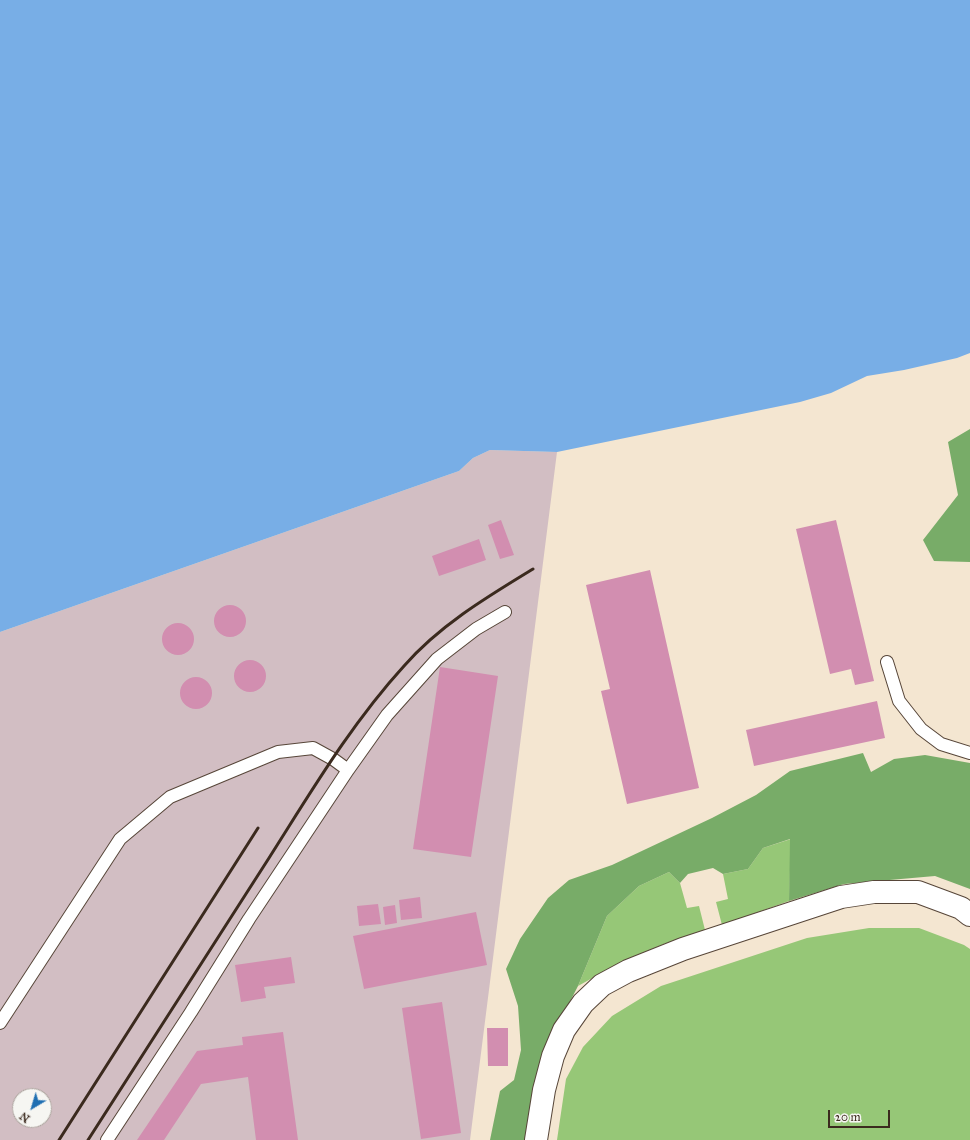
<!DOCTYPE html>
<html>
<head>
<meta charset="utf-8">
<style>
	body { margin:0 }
	#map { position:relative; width:970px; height:1140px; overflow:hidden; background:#f4e6d1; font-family:"IM FELL Great Primer",serif }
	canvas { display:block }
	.north { position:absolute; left:12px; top:1088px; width:40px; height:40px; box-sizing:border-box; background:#f6f6f2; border:1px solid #aba49d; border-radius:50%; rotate:218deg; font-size:11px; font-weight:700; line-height:16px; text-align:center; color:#3b2a1e }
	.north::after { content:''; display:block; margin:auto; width:14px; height:18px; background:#1f6fb2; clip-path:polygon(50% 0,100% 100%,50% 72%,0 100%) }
	.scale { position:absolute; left:828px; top:1110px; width:62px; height:18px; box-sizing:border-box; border:2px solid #3b2a1e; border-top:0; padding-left:5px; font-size:12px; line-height:14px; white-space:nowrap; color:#3b2a1e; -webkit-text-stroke:3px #f6f6f2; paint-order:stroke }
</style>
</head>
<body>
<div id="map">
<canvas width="970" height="1140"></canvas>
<div class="north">N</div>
<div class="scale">20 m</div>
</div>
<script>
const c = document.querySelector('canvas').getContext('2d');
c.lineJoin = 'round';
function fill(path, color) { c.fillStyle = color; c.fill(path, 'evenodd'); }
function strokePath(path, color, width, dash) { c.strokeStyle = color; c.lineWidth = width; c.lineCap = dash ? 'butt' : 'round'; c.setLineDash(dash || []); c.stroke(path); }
fill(new Path2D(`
	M490,450L557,452L470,1140H0V632L459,471L473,458ZM20,1096H44V1120H20Z`), '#d2bec3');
fill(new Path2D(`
	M791,839L789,901L722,925L716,902L728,899L723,874L748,869L763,848Z
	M669,872L680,883L687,908L699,906L705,930L664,944L614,966L578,986L607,916L639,886Z
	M869,928H919L964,945L970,949V1140H557L566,1079L583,1047L612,1016L661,986L807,938Z`), '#96c777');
fill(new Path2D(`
	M970,429V562L934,561L923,540L958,495L948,442Z
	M863,753L871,772L894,759L925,755L970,763V889L935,876L844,884L789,901L790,839L763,848L748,869L723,874L713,868L688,874L680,883L669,872L639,886L607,916L578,986L559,1023L528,1140H490L500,1091L514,1080L521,1050L518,1006L506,969L520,939L548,898L569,880L612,865L712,818L756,795L790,771Z`), '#78ac68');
fill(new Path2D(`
	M0,0H970V353L957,358L904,370L867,376L831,393L800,402L557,452L490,450L473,458L459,471L0,632Z`), '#78aee6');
fill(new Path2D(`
	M501,520L514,555L500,559L488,525Z
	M836,520L874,681L855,685L851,669L830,674L796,529Z
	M479,539L486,560L439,576L432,556Z
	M650,570L699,788L627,804L601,691L610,689L586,585Z
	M214 621a16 16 0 1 1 32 0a16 16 0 1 1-32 0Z
	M162 639a16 16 0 1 1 32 0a16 16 0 1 1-32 0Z
	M234 676a16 16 0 1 1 32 0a16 16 0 1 1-32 0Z
	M440,667L498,676L471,857L413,849Z
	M180 693a16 16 0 1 1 32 0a16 16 0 1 1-32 0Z
	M877,701L885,738L754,766L746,730Z
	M420,897L422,918L401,920L399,900Z
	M378,904L381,924L359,926L357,906Z
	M395,905L397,923L385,925L383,907Z
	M476,912L487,965L364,989L353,936Z
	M291,957L295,983L264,987L266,998L241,1002L235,965Z
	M442,1002L461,1133L421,1139L402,1008Z
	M487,1028H508V1066H488Z
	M283,1032L298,1140H256L248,1077L201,1084L164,1140H137L197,1051L243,1045L242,1037Z`), '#d28eb0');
const lane = new Path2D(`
	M887,662L899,701L921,729L941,744L970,753
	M0,1023L120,839L170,797L278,752L313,748L333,759L348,770
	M107,1140L191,1012L249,919L348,770L387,715L437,659L476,629L505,612`);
const street = new Path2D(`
	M536,1140L544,1090L553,1056L564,1030L583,1003L602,985L628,971L683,949L841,897L874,892H918L961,908L970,915`);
strokePath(lane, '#574639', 14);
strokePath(street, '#574639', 24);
strokePath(lane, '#fff', 12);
strokePath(street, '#fff', 22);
strokePath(new Path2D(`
	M59,1140L258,828
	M88,1140C148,1046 209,952 269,858C311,792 351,724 404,666C440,625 487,597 533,569`), '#3b2a1e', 3);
</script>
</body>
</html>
